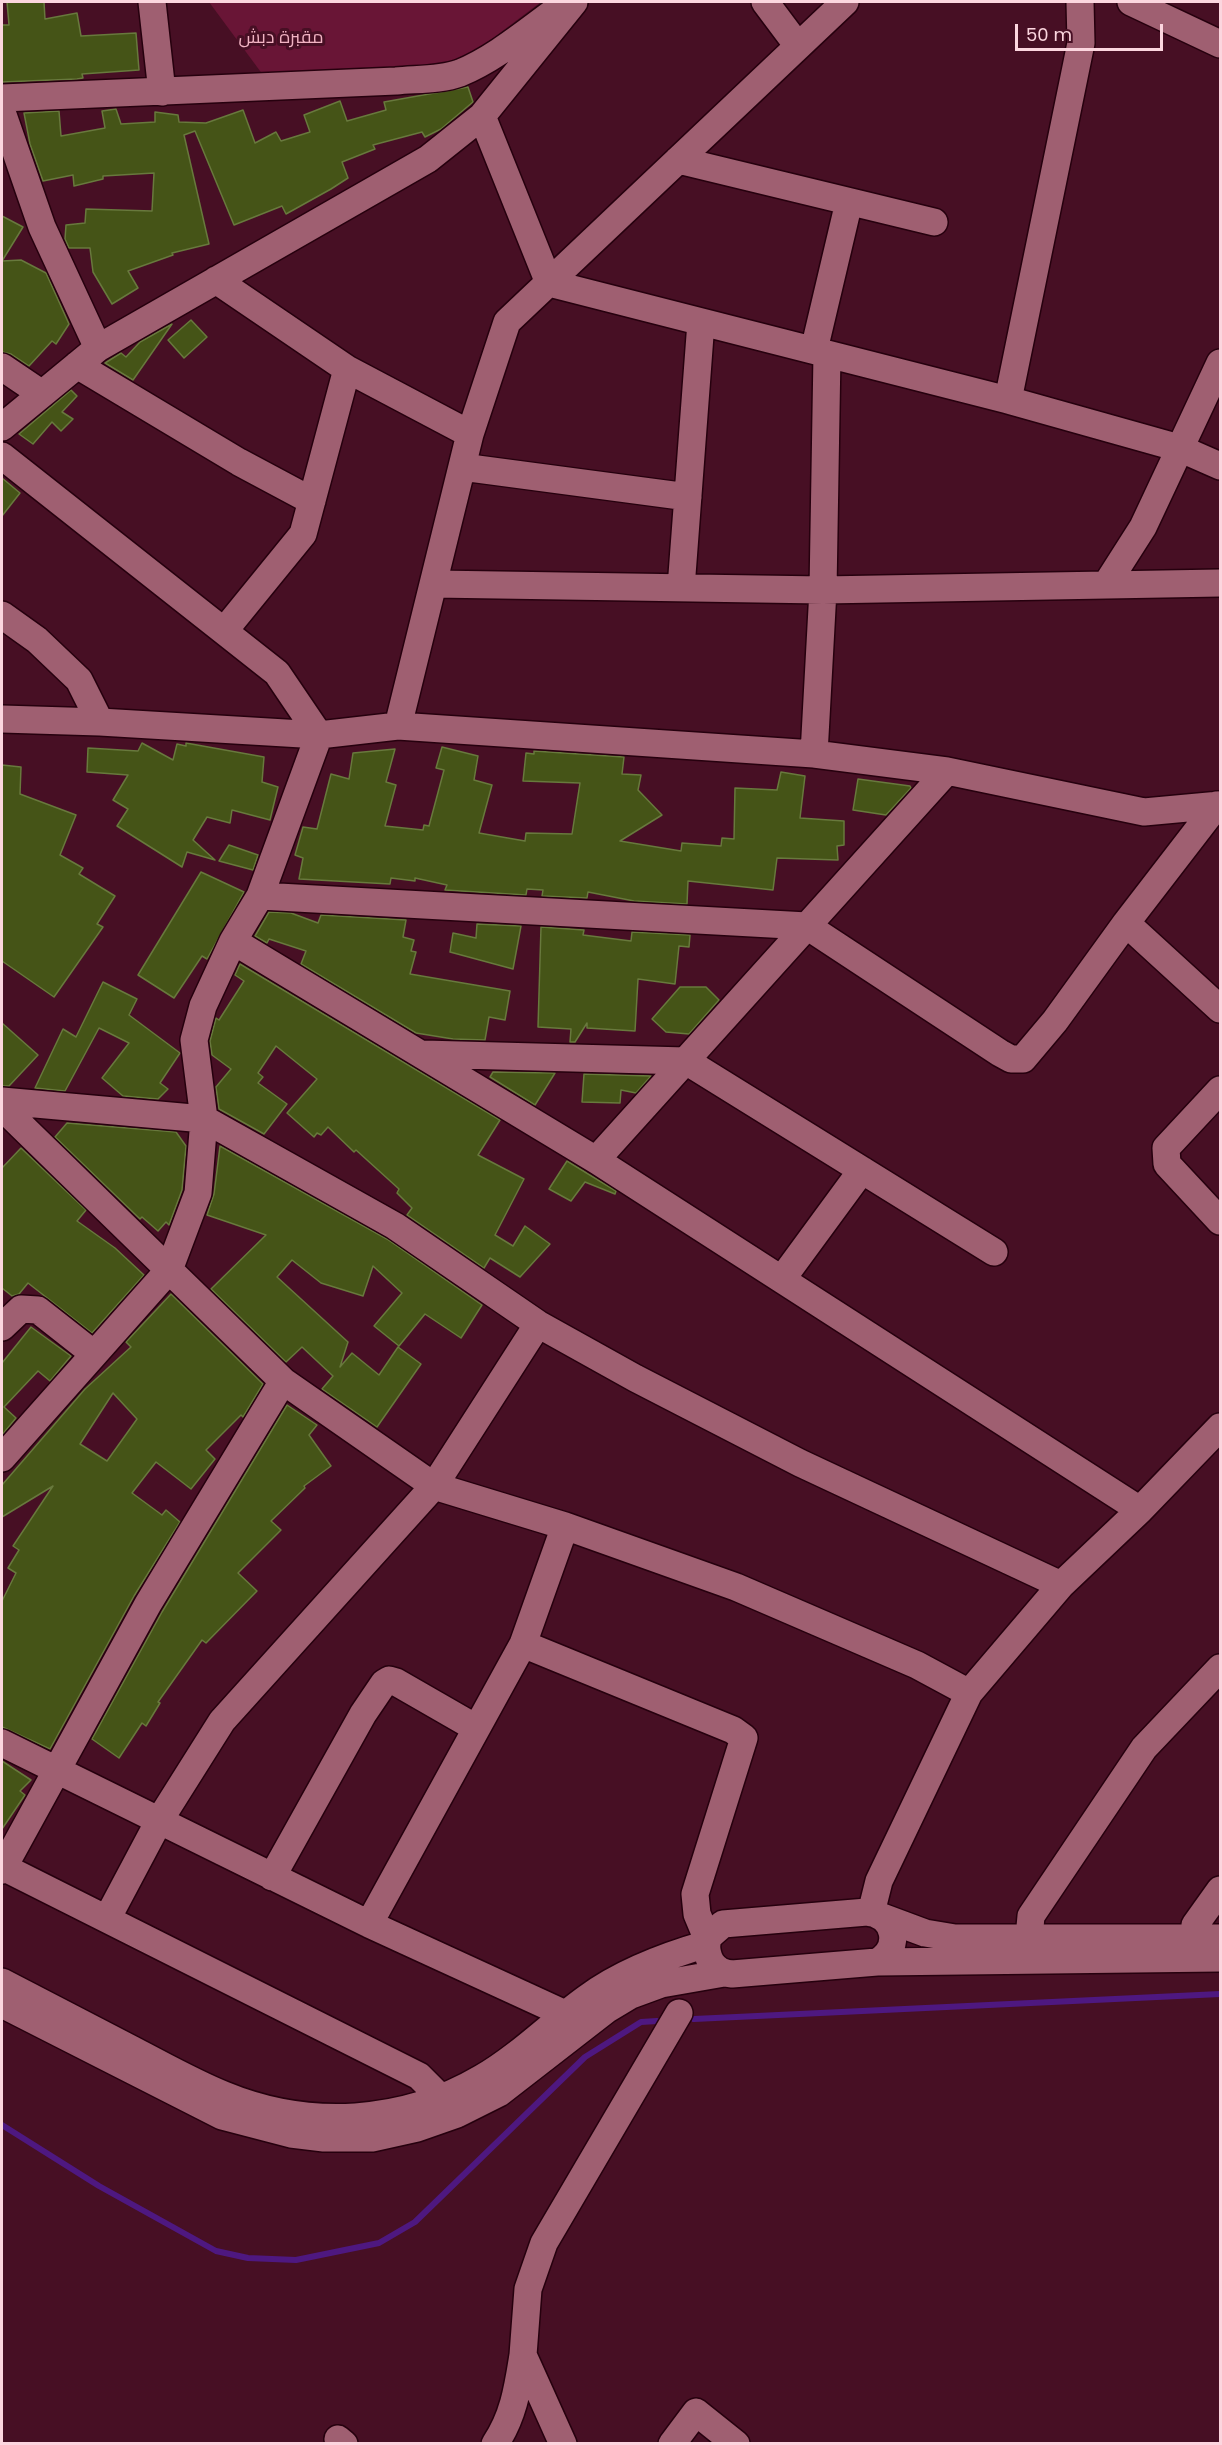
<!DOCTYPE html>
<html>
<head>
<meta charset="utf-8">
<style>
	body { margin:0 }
	#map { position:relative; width:1222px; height:2445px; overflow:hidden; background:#470f24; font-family:Poppins,sans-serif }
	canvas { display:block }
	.frame { position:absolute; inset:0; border:3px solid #fcd6df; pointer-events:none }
	.scale { position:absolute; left:1015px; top:24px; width:148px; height:27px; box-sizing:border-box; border:3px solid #fcd6df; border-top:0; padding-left:8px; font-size:18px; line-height:21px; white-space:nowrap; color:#fcd6df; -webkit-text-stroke:4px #470f24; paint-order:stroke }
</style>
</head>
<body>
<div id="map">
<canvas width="1222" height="2445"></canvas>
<div class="frame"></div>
<div class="scale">50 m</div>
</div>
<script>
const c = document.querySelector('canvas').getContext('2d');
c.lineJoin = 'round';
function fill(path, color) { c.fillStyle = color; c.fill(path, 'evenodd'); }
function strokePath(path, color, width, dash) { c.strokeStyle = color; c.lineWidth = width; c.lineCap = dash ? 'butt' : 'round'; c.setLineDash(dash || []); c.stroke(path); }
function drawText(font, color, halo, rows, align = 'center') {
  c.font = font + ' Poppins,Cairo,sans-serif'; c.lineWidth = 6; c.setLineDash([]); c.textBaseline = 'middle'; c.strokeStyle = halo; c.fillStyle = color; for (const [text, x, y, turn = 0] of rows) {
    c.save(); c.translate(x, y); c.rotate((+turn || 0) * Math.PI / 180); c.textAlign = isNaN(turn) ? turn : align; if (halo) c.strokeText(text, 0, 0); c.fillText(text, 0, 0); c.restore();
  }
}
fill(new Path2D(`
	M209,2H541L456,66L263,75Z`), '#691536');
strokePath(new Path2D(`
	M694,2019L1220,1994
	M2,2125L99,2186L216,2251L248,2258L296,2260L379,2243L415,2222L585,2057L641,2022L657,2021`), '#4e1880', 6);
const building = new Path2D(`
	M7,2H44L45,19L77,13L81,36L136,33L139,70L82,74L83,78L77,79L2,82V25H9Z
	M468,87L473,102L441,129L425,137L422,132L373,145L375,149L342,162L348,178L331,189L286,214L282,206L234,225L195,131L184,135L209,244L172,253L173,255L128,271L138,288L112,304L93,272L90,248H69L65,239L66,225L85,223L86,209L152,211L154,173L103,176V179L74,186L73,175L43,181L30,144L24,113L59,111L61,136L105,128L102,111L116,109L121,124L155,122V112L178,115L179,122L206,123L243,110L255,143L276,132L281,141L310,132L304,115L340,101L347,121L386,110L384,102Z
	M2,216L23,227L2,261L21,260L46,273L69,324L56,344L52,341L29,366L11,354L2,352Z
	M191,320L207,337L184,358L168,340Z
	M172,324L133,380L105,363L121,353L126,357L140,342Z
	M71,390L77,396L62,412L73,419L61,431L52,422L33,444L19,434Z
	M2,478L20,493L2,516Z
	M142,743L173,760L177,744L186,746V743L264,757L262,782L278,787L270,820L232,810L230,823L207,817L193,840L215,860L187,852L182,867L117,826L128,809L113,800L128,775L87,772L88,748L138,751Z
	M442,747L478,756L474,780L492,785L479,833L525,841L526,833L572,834L580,783L523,781L526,753L534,754V751L624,757L622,774L641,775L638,790L662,815L620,841L681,851L682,843L721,846L722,838L734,839L735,788L777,790L781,772L805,776L800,818L844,821V845L837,846L838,860L777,858L773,890L688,881L687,904L634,901L588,892L587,898L542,896L543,890L527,889L526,895L445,890L447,885L415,878V881L391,878L390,884L299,879L303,858L295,855L303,827L317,829L331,774L349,779L353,753L395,749L386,782L396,785L385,826L423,830L424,825L429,826L444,770L436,768Z
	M2,765L21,767L20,794L76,815L60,855L83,868L79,874L115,896L97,924L103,927L54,997L2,961Z
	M858,779L910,786L911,788L886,815L853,810Z
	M229,845L258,855L253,870L219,861Z
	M201,872L244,892L207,959L202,956L174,998L138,975Z
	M269,912L291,913L318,923L321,915L406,920L403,937L414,940L411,951L416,952L410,974L510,991L505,1020L489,1017L485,1040L453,1039L416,1033L301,964L306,951L269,939L267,943L255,936Z
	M477,924L521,926L513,969L450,952L453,933L476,938Z
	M541,927L584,930L583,935L631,941L632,932L690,935L689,947L679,946L675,984L638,979L635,1031L587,1028V1023L575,1042H570L571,1029L538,1027Z
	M240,964L500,1120L478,1155L524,1179L495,1235L513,1246L525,1226L550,1244L520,1277L490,1258L484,1268L407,1215L412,1208L397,1193L399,1189L356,1150L354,1152L328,1127L321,1135L317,1133L314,1137L287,1113L317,1079L276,1046L258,1073L263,1077L258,1083L287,1104L264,1134L219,1109L216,1087L231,1069L212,1055L210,1041L216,1018L219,1020L244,981L235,975Z
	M103,982L137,999L129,1015L180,1053L160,1083L168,1089L158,1099L123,1096L102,1078L129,1043L99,1028L65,1091L35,1088L63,1029L76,1037Z
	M680,987H706L719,1000L689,1034L666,1032L652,1019Z
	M2,1023L38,1055L9,1086H2Z
	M493,1072L555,1073L535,1105L490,1077Z
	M584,1074L651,1076L636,1093L621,1090L620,1103L582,1102Z
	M67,1123L176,1132L186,1146L182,1190L169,1225L166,1222L158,1231L142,1217L140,1219L55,1137Z
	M220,1146L387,1239L482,1305L461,1338L425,1314L399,1346L374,1326L402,1293L373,1266L363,1296L321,1283L292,1260L277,1277L348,1342L340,1367L352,1353L379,1375L398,1347L421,1364L377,1427L322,1389L333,1376L302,1347L286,1362L211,1289L266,1235L207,1215L214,1194Z
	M21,1148L86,1210L77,1221L115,1248L144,1275L92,1333L28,1283L19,1294L12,1296L2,1288V1168Z
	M567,1161L616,1191L615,1194L585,1182L571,1201L549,1189Z
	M171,1294L263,1384L243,1417L241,1415L206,1450L215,1459L191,1489L156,1462L132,1493L162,1515L166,1510L180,1522L134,1596L50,1749L2,1727V1601L16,1573L8,1568L19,1550L13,1546L53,1486L2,1517V1485L85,1389L131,1347L126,1342ZM113,1393L137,1419L107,1461L80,1444Z
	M31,1327L71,1356L50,1381L38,1371L4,1407L16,1418L2,1435V1363Z
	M287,1405L317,1425L309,1435L331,1466L304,1486L305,1488L271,1521L281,1530L238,1573L257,1591L206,1643L202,1640L158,1702L160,1703L146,1726L142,1723L119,1758L92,1739L162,1612Z
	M2,1761L31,1780L20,1791L25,1795L2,1829Z`);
fill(building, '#455417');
strokePath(building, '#68793d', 1.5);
const minor = new Path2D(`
	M152,2L162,92
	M765,2L798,46
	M1131,2L1220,44
	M2,98L396,81C417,79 441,80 460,73C494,59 525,33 554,12
	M2,112L42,227L98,348
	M482,116L549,283L1008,400L1179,448L1220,466
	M678,160L934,222
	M216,280L347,369L470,434
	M814,350L849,202
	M77,365L239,462L312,501
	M2,367L42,394
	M1008,400L1081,43L1080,2
	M2,427L98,348L428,159L482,116L574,2
	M2,456L277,673L319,735L260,896L233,941L203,1006L194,1040L204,1119L198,1193L169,1270L2,1458
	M462,467L688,497
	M434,584L823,590L1220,583
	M1106,585L1143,527L1220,363
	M681,588L701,322
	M2,615L37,640L79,680L100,722
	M224,631L303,534L347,369
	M2,719L100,722L319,735L398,726L814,754L947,771L1144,812L1220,805
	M398,726L470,434L507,322L845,2
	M814,754L823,590L827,354
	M260,896L807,926L1000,1053L1011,1059H1023L1055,1021L1126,923L1217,805
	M1126,923L1220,1009
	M233,941L596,1160L1140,1510
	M423,1054L686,1061L994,1252
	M1220,1090L1166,1148L1167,1164L1220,1221
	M2,1101L204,1119L395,1226L538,1324L635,1378L800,1463L1061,1585
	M2,1107L283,1381L434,1486L565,1526L736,1587L917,1665L969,1693
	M596,1160L947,771
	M782,1279L862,1170
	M2,1327L21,1309L38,1310L94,1354
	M523,1644L733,1730L744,1738L695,1894L697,1914L707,1938
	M2,1743L369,1924L565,2014L574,2026
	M3,1867L419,2076L441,2098L446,2112
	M2,1870L148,1604L283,1381
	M272,1877L363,1714L384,1683L389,1680L396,1682L476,1728
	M867,1912C896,1916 902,1948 877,1962L732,1974C712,1972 705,1957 707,1938L723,1924Z
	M871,1913L879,1881L969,1693L1061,1585L1140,1510L1220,1427
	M882,1917L925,1933L955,1938H1220
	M107,1919L159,1821L222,1721L434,1486L538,1324
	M369,1924L523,1644L565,1526
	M1029,1938L1031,1916L1144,1748L1220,1668
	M1193,1954L1195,1925L1220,1890
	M877,1962L1220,1958
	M2,1982C46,2005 90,2028 135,2051C164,2066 194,2083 224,2095C309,2130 404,2124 482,2078C520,2056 552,2023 587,1998C622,1972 665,1956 707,1944
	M2,2004L222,2116L291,2134L324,2138H372L417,2128L457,2114L499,2093L606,2010L631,1995L661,1984L724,1973
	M338,2439L344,2444
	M495,2444C514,2416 518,2386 523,2355
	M563,2444L523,2355L528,2289L544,2243L679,2013
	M672,2444L696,2412L736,2444`);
strokePath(minor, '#26000e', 30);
strokePath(minor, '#9f5f71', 27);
drawText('18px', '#f2b3c3', '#470f24', [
	["مقبرة دبش",281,38]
]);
</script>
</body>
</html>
